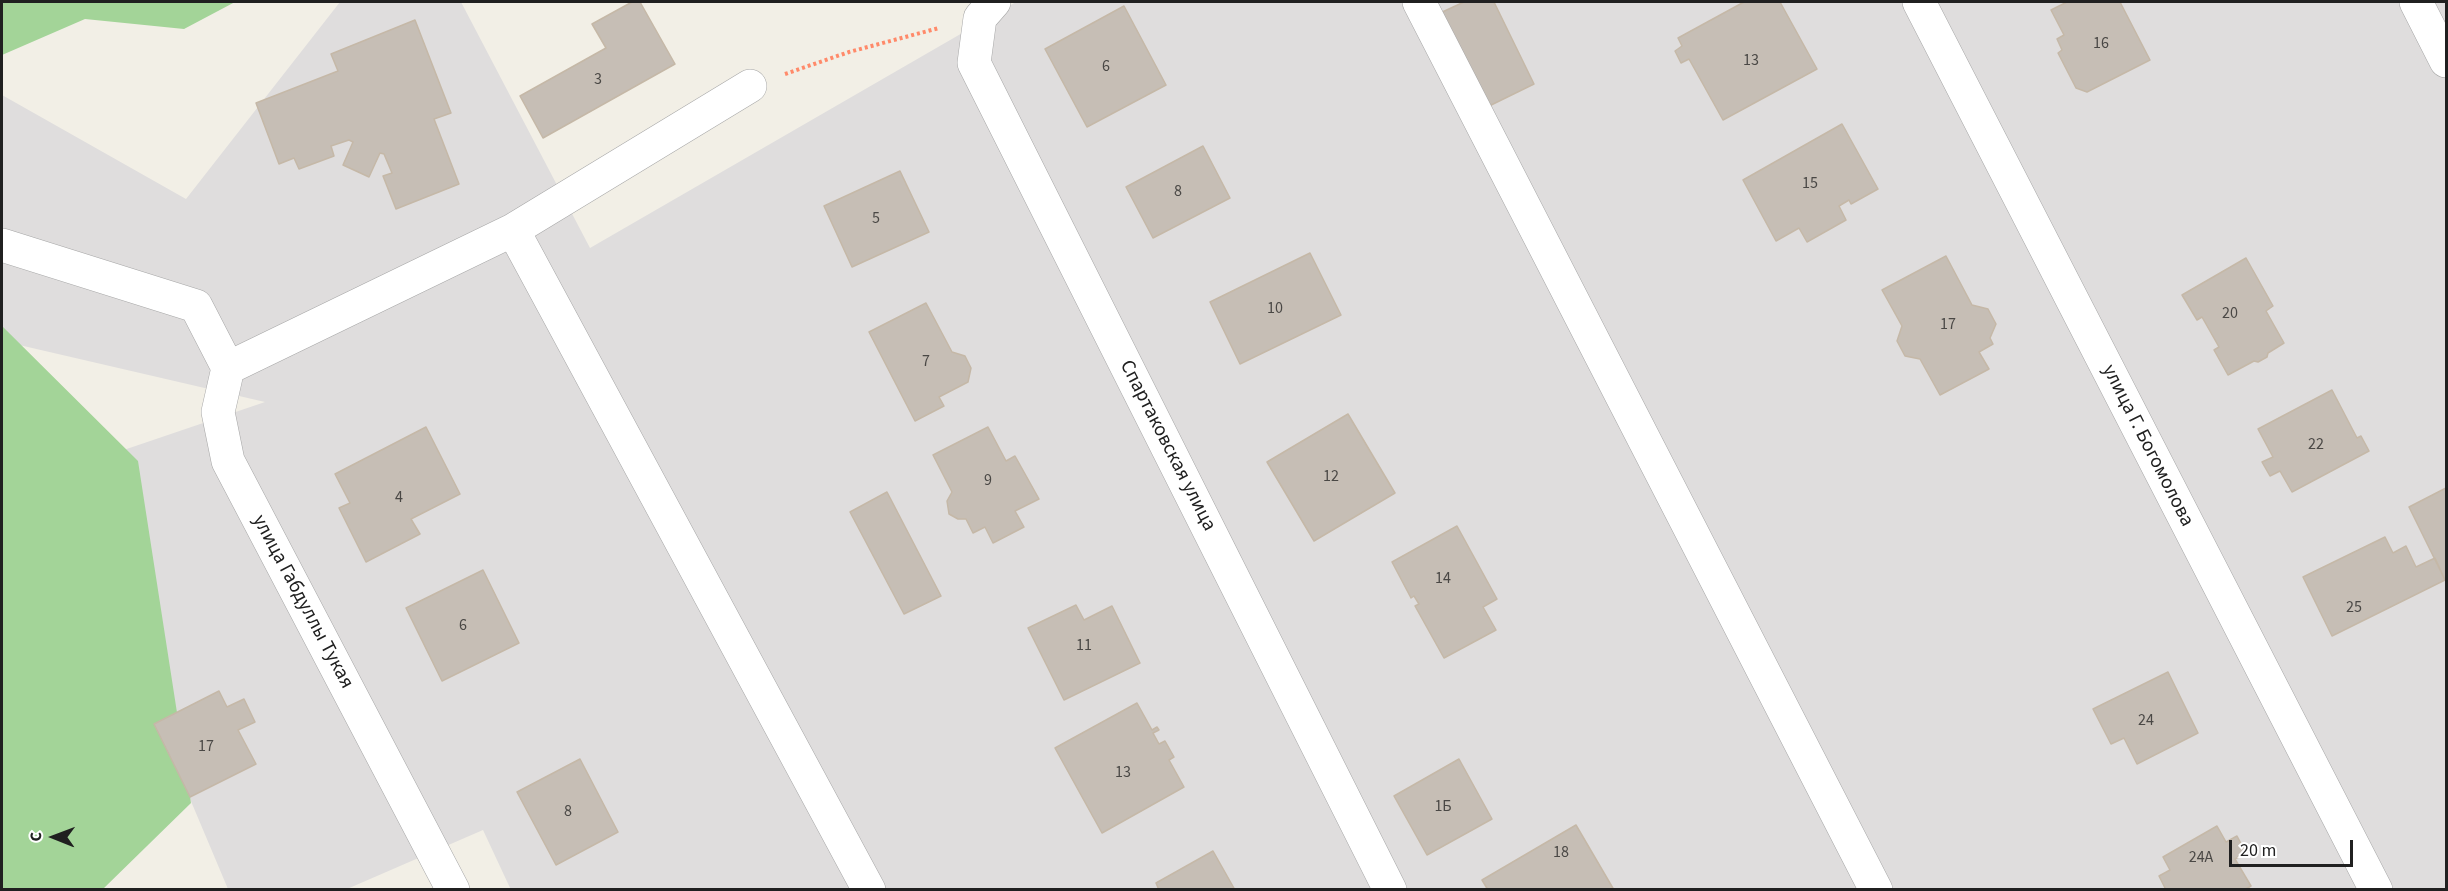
<!DOCTYPE html>
<html>
<head>
<meta charset="utf-8">
<style>
	body { margin:0 }
	#map { position:relative; width:2448px; height:891px; overflow:hidden; background:#f2efe6; font-family:"Source Sans 3",sans-serif }
	canvas { display:block }
	.frame { position:absolute; inset:0; border:3px solid #202020; pointer-events:none }
	.north { position:absolute; left:24px; top:807px; width:60px; height:60px; -webkit-text-stroke:4px #fff; paint-order:stroke; rotate:271deg; font-size:16px; font-weight:700; line-height:24px; text-align:center; color:#202020 }
	.north::after { content:''; display:block; margin:auto; width:21px; height:27px; background:#202020; clip-path:polygon(50% 0,100% 100%,50% 72%,0 100%) }
	.scale { position:absolute; left:2229px; top:840px; width:124px; height:27px; box-sizing:border-box; border:3px solid #202020; border-top:0; padding-left:8px; font-size:18px; line-height:21px; white-space:nowrap; color:#202020; -webkit-text-stroke:4px #fff; paint-order:stroke }
</style>
</head>
<body>
<div id="map">
<canvas width="2448" height="891"></canvas>
<div class="frame"></div>
<div class="north">С</div>
<div class="scale">20 m</div>
</div>
<script>
const c = document.querySelector('canvas').getContext('2d');
c.lineJoin = 'round';
function fill(path, color) { c.fillStyle = color; c.fill(path, 'evenodd'); }
function strokePath(path, color, width, dash) { c.strokeStyle = color; c.lineWidth = width; c.lineCap = dash ? 'butt' : 'round'; c.setLineDash(dash || []); c.stroke(path); }
function drawText(font, color, halo, rows, align = 'center') {
  c.font = font + ' "Source Sans 3",sans-serif'; c.lineWidth = 6; c.setLineDash([]); c.textBaseline = 'middle'; c.strokeStyle = halo; c.fillStyle = color; for (const [text, x, y, turn = 0] of rows) {
    c.save(); c.translate(x, y); c.rotate((+turn || 0) * Math.PI / 180); c.textAlign = isNaN(turn) ? turn : align; if (halo) c.strokeText(text, 0, 0); c.fillText(text, 0, 0); c.restore();
  }
}
fill(new Path2D(`
	M340,2H461L590,248L1016,2H2446V889L511,890L483,830L347,889H228L53,474L265,402L2,341V95L186,199Z`), '#dfdddd');
fill(new Path2D(`
	M2,2H235L184,29L85,19L2,55Z
	M2,326L138,461L191,803L103,889H2Z`), '#a3d498');
const building = new Path2D(`
	M632,2H640L675,64L543,138L520,96L606,48L592,24Z
	M1464,2H1494L1534,84L1483,109L1438,14Z
	M1744,2H1780L1817,69L1723,120L1689,59L1681,63L1675,51L1682,46L1678,38Z
	M2067,2H2120L2150,60L2087,92L2076,88L2058,53L2062,50L2057,39L2064,35L2051,10Z
	M1124,6L1166,85L1087,127L1045,49Z
	M415,20L451,113L434,119L459,184L396,209L383,176L392,173L384,154L380,153L369,177L343,165L353,142L349,140L331,146L334,156L299,169L294,158L279,164L256,103L338,71L331,54Z
	M1842,124L1878,189L1851,204L1849,200L1839,206L1846,220L1807,242L1799,228L1776,241L1743,180Z
	M1203,146L1230,198L1153,238L1126,187Z
	M900,171L929,232L852,267L824,206Z
	M1310,253L1341,315L1240,364L1210,302Z
	M1946,256L1972,305L1988,309L1996,324L1990,338L1993,344L1979,352L1989,369L1940,395L1920,359L1905,356L1897,341L1902,326L1882,290Z
	M2246,258L2273,306L2266,311L2284,343L2268,353L2267,357L2258,362L2254,361L2228,375L2214,350L2219,347L2202,317L2197,320L2182,295Z
	M926,303L952,352L965,356L971,368L968,382L939,397L944,406L915,421L869,332Z
	M2332,390L2357,438L2361,436L2369,451L2292,492L2280,471L2270,476L2262,462L2273,457L2258,429Z
	M1348,414L1395,493L1314,541L1267,462Z
	M426,427L460,494L411,519L420,534L366,562L339,508L350,503L335,474Z
	M988,427L1006,461L1015,456L1039,499L1015,511L1024,527L993,543L985,527L973,533L966,519H958L949,514L947,501L952,492L933,455Z
	M2446,488V579L2445,580L2409,507Z
	M887,492L941,596L904,614L850,512Z
	M1457,526L1497,599L1483,607L1496,630L1444,658L1415,606L1419,604L1414,596L1411,598L1392,562Z
	M2385,537L2393,553L2406,546L2416,567L2435,558L2445,580L2332,636L2303,577Z
	M483,570L519,643L442,681L406,608Z
	M1076,605L1084,620L1112,606L1140,663L1064,700L1028,628Z
	M2168,672L2198,733L2137,764L2124,738L2111,744L2093,709Z
	M219,691L227,707L244,699L255,722L238,730L256,764L190,797L154,724Z
	M1137,703L1152,730L1157,727L1159,730L1153,733L1159,744L1165,741L1174,757L1169,760L1184,787L1102,833L1055,748Z
	M580,759L618,832L556,865L517,792Z
	M1459,759L1492,819L1427,855L1394,796Z
	M1576,825L1614,890H1488L1482,880Z
	M2217,826L2226,842L2237,836L2246,853L2235,859L2251,886L2244,890H2166L2159,876L2170,870L2163,857Z
	M1213,851L1235,890H1159L1156,883Z`);
fill(building, '#c6beb5');
strokePath(building, '#c5b8a7', 1.5);
const minor = new Path2D(`
	M994,2L980,18L974,63L1390,890
	M1419,2L1876,890
	M1919,2L2376,890
	M2416,2L2446,61
	M513,230L869,890
	M2,245L196,306L228,368L218,412L228,461L453,890
	M228,368L513,230L750,86`);
strokePath(minor, '#a7a7a7', 34);
strokePath(new Path2D(`
	M785,74L849,52L939,28`), '#ff8a6a', 4, [3, 3]);
strokePath(minor, '#fff', 33);
drawText('16px', '#4a4845', null, [
	["16",2101,44],
	["13",1751,61],
	["6",1106,67],
	["3",598,80],
	["15",1810,184],
	["8",1178,192],
	["5",876,219],
	["10",1275,309],
	["20",2230,314],
	["17",1948,325],
	["7",926,362],
	["22",2316,445],
	["12",1331,477],
	["9",988,481],
	["4",399,498],
	["14",1443,579],
	["25",2354,608],
	["6",463,626],
	["11",1084,646],
	["24",2146,721],
	["17",206,747],
	["13",1123,773],
	["1Б",1443,807],
	["8",568,812],
	["18",1561,853],
	["24А",2201,858]
]);
drawText('20px', '#202020', '#fff', [
	["Спартаковская улица",1167,446,63],
	["улица Г. Богомолова",2147,446,63],
	["улица Габдуллы Тукая",302,602,62]
]);
</script>
</body>
</html>
